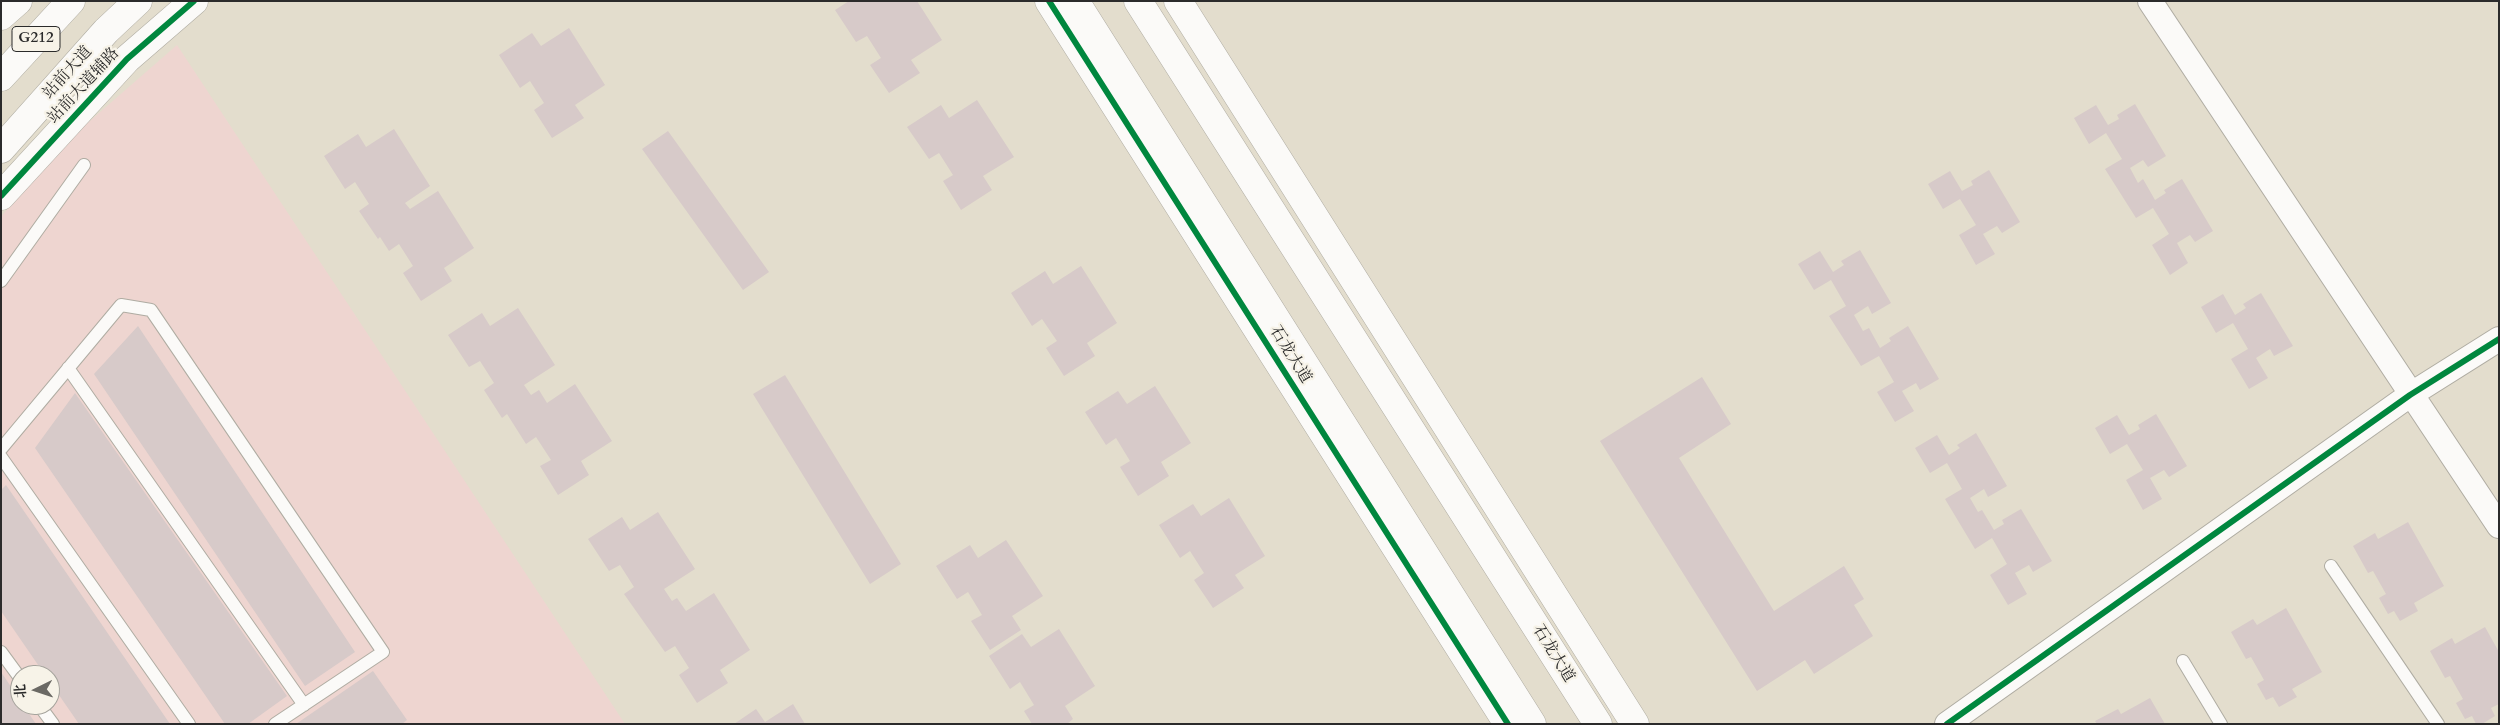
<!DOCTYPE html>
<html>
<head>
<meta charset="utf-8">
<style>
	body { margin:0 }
	#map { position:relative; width:2500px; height:725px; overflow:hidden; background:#e3ddcd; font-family:Cardo,"Noto Serif SC",serif }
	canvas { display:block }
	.frame { position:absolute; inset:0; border:2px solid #2b2b2b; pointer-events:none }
	.north { position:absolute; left:10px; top:665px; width:50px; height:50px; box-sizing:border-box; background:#f7f3e8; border:1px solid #a5a39c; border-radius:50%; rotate:266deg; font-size:14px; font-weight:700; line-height:20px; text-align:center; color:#2b2b2b }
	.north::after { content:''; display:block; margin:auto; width:18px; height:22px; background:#6b6964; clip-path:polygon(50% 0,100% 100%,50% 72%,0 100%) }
</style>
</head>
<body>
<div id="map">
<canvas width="2500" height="725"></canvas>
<div class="frame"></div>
<div class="north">北</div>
</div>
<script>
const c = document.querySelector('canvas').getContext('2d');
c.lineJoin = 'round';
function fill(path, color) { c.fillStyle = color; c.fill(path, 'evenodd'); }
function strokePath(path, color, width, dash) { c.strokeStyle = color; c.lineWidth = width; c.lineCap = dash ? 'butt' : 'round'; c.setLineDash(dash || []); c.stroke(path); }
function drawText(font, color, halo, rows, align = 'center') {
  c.font = font + ' Cardo,"Noto Serif SC",serif'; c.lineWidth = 4.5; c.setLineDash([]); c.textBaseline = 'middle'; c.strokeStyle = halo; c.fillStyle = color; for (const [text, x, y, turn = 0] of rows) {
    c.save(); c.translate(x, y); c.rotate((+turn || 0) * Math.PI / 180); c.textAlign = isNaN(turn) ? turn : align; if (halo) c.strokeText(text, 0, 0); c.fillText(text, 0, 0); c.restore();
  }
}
fill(new Path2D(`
	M177,45L625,724H1V217L52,154ZM20,675H50V705H20Z`), '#eed5d0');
fill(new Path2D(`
	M849,1H917L942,40L911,60L920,73L889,93L870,65L881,58L867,36L856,42L835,10Z
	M569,28L605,85L575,105L584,118L552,138L534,110L544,103L530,81L520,88L499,55L532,33L541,46Z
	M977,100L1014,157L983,176L992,190L961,210L943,181L953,175L939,153L929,159L907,127L941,105L949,118Z
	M2135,104L2166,156L2148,167L2143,160L2130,168L2138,183L2143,179L2155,200L2166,193L2164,190L2182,179L2213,231L2195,242L2190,235L2177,243L2188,263L2170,275L2152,245L2169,234L2153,208L2136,218L2105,169L2122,159L2106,133L2089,144L2074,118L2096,105L2108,125L2119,119L2117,115Z
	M394,129L430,186L405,203L410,209L438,191L474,248L444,268L452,281L421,301L403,273L413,266L399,244L389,251L380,237L378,239L359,211L369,204L355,182L345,189L324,156L358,134L366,147Z
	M668,131L769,272L743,290L642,149Z
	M1989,170L2020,222L2002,233L1997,226L1983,234L1995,254L1976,265L1959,235L1976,225L1960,199L1943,209L1928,184L1950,171L1962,191L1973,185L1971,181Z
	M1860,250L1891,303L1872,314L1868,306L1854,315L1863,331L1869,328L1880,348L1891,341L1889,338L1908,326L1939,379L1920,390L1916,383L1902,391L1914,411L1895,422L1877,392L1894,382L1879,356L1861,366L1829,316L1846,306L1831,280L1814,290L1798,264L1820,251L1833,272L1844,265L1841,261Z
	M1081,266L1117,323L1087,343L1095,356L1064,376L1046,348L1057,341L1042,319L1032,326L1011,293L1045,271L1053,284Z
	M2261,293L2293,346L2274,356L2270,349L2256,358L2268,378L2249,389L2231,359L2248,349L2233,323L2216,333L2201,307L2223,294L2235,315L2246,308L2243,304Z
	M518,308L555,365L524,385L531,395L539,390L547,403L575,384L612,441L581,461L589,475L558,495L540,466L551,460L536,437L526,444L507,414L502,418L484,390L494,383L480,361L469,367L448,335L482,313L490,326Z
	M138,326L355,652L305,686L94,374Z
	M785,375L901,564L870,584L753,394Z
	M1702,377L1731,424L1679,458L1774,611L1844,566L1864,599L1854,605L1873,636L1814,674L1805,660L1757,691L1600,441Z
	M1155,386L1191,443L1161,462L1169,476L1138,496L1120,467L1130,461L1116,438L1106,445L1085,412L1118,391L1127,404Z
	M75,393L287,696L248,724H225L35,448Z
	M2156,414L2187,466L2169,477L2164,470L2150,478L2162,499L2143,510L2126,480L2143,470L2127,444L2110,454L2095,428L2117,415L2129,435L2140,429L2138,425Z
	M1976,433L2007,486L1988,497L1984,489L1970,498L1978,512L1982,510L1994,530L2004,524L2002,520L2021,509L2052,561L2033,572L2029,565L2015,573L2027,594L2008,605L1990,575L2007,564L1992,538L1975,549L1945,499L1962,489L1947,463L1930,473L1915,448L1937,435L1949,455L1960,448L1957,445Z
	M6,485L170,724H79L50,682V675H45L1,611V490Z
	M1229,498L1265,556L1235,575L1244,588L1213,608L1194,580L1204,573L1190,551L1180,558L1159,525L1193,504L1201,516Z
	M658,512L695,569L664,589L672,601L677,598L686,611L714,593L750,650L720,670L728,683L697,703L679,675L689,668L675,646L665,652L624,594L634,587L620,565L609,571L588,539L622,517L630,530Z
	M2408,522L2444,586L2414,603L2418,611L2400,621L2394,611L2388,614L2379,598L2386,594L2373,571L2368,573L2353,546L2375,533L2378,539Z
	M1006,540L1043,596L1012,616L1021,630L990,650L971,621L982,615L968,592L957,599L936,566L970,545L978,558Z
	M2286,608L2322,672L2292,689L2297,697L2279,707L2273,697L2266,700L2257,684L2264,680L2251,657L2246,659L2231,632L2253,619L2257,625Z
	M2485,627L2499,652V704L2491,708L2495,716L2482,724H2476L2472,716L2465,719L2456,703L2463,699L2450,676L2445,678L2430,651L2452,638L2455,644Z
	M1059,629L1095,686L1065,706L1073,719L1067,724H1032L1024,711L1034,705L1020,682L1010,689L989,656L1022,634L1031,647Z
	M373,671L407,720L402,724H296Z
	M1,672L20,700V705H23L36,724H1Z
	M2150,698L2165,724H2097L2095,721L2118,709L2121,714Z
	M793,704L805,724H734L756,709L765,722Z`), '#d7cac9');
const lane = new Path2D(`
	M1,281L84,165
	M68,368L304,705
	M1,449L121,305L151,310L383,652L275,724
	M1,457L189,724
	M2331,566L2438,724
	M1,652L20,678
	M2183,661L2221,724
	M39,705L53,724`);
const street = new Path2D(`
	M2150,1L2499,526
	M1947,724L2410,395L2499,339`);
const secondary = new Path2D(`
	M1049,1L1508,724
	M1178,1L1635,724
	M1,16L18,1
	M1,196L127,59L194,1`);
const primary = new Path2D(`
	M1075,1L1532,724
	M1138,1L1598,724`);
const highway = new Path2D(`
	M1,77L71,1
	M1,149L106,31L138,1`);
strokePath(lane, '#afaca2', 14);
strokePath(street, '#afaca2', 26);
strokePath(secondary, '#afaca2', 29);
strokePath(primary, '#afaca2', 29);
strokePath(highway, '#afaca2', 29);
strokePath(lane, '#fbfaf8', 12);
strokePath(street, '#fbfaf8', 24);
strokePath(secondary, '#fbfaf8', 28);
strokePath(primary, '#fbfaf8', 28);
strokePath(highway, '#fbfaf8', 28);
strokePath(new Path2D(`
	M1049,1L1508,724
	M1,196L127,59L194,1
	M1947,724L2410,395L2499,339`), '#00873e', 6);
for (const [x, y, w] of [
	[36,39,48]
]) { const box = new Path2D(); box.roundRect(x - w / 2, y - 12.5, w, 25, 4); c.fillStyle = '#f7f3e8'; c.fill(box); strokePath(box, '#2b2b2b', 1); }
drawText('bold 15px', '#2b2b2b', null, [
	["G212",36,39]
]);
drawText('16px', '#2b2b2b', '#f7f3e8', [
	["站前大道",68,73,-48],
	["站前大道辅路",84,86,-47],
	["石龙大道",1290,355,58],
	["石龙大道",1553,654,58]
]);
</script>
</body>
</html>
